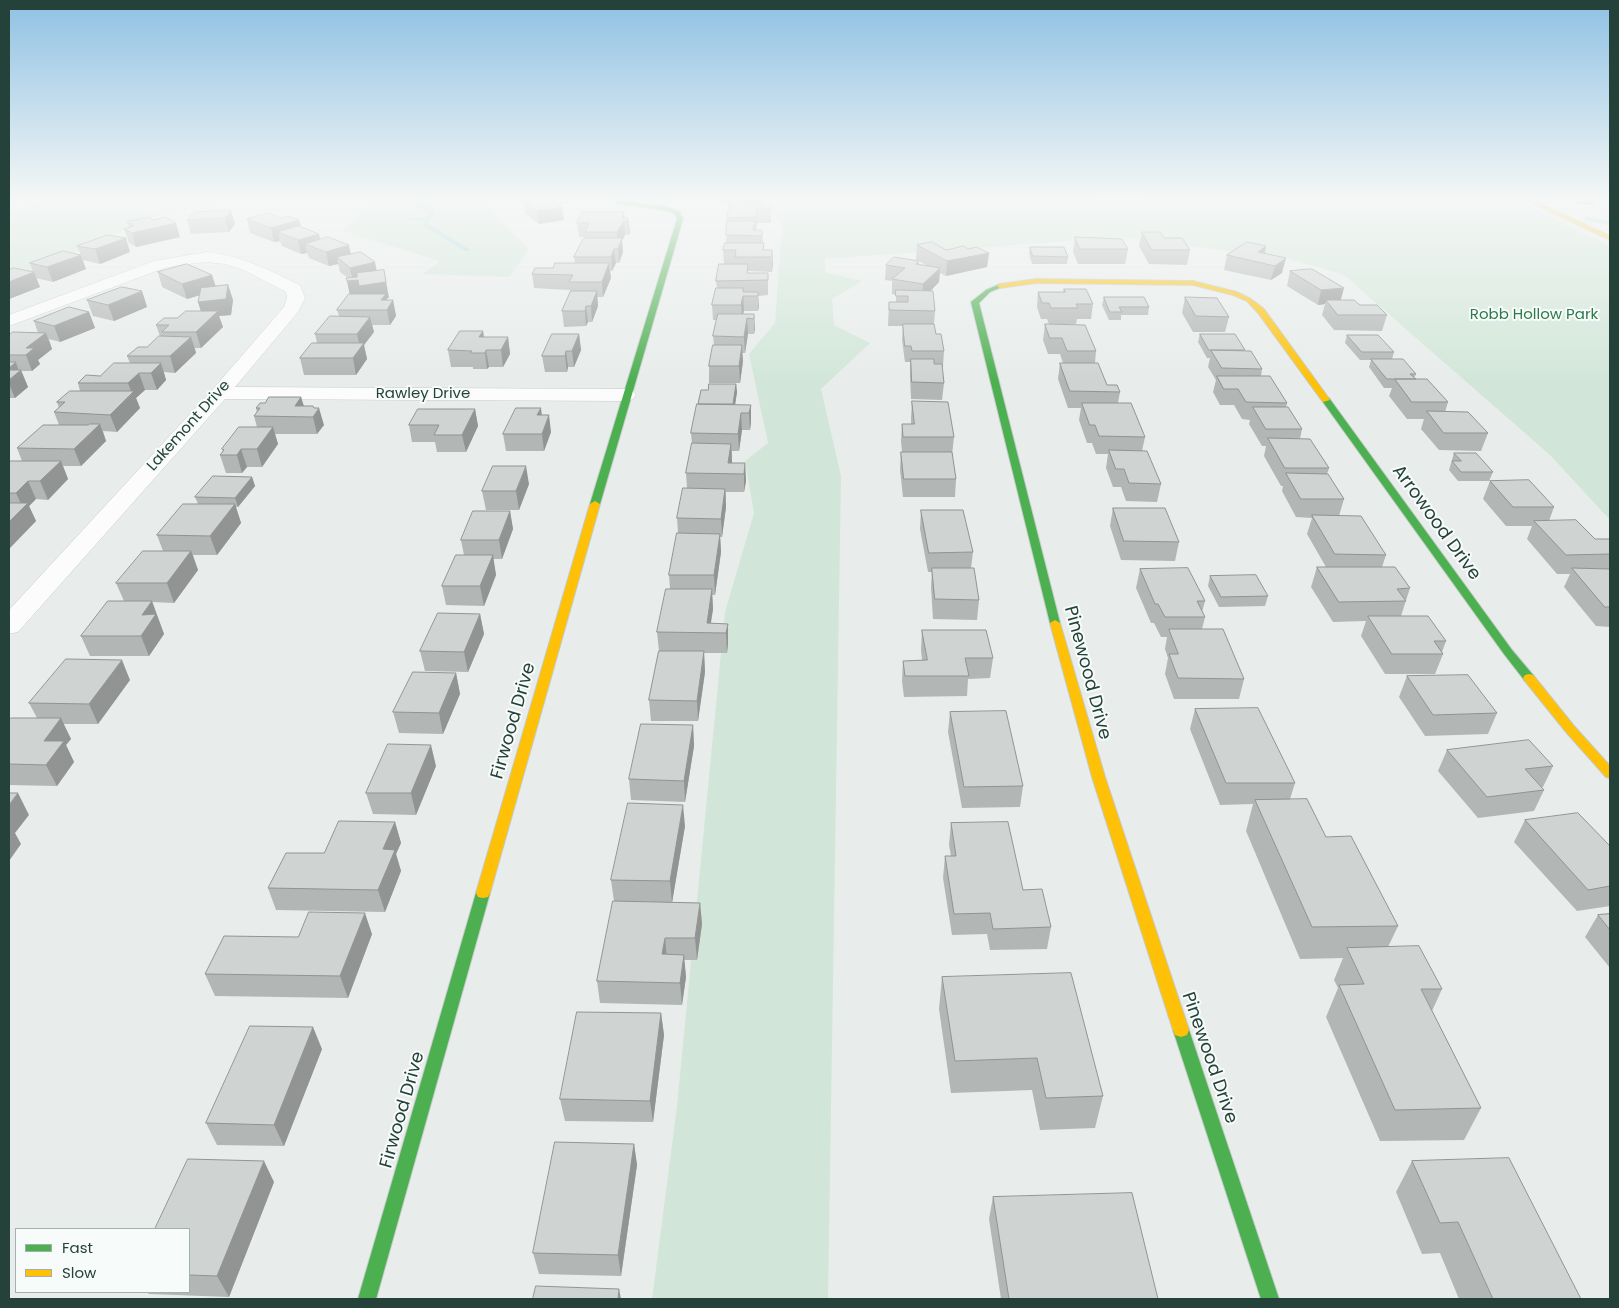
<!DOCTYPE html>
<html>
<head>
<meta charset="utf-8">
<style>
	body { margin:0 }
	#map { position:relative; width:1619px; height:1308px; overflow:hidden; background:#e8edeb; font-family:Poppins,sans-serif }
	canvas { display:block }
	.frame { position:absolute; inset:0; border:10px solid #24423a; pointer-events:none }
	.legend { position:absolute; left:15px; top:1228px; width:175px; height:65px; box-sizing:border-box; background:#f7fbf9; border:1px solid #a3b1ad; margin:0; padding:6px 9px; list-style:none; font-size:15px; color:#24423a }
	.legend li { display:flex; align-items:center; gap:10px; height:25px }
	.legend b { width:25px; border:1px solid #a3b1ad }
</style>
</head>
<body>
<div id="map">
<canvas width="1619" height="1308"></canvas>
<div class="frame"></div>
<ul class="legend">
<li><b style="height:6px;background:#4caf50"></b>Fast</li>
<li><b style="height:6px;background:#ffc107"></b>Slow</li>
</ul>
</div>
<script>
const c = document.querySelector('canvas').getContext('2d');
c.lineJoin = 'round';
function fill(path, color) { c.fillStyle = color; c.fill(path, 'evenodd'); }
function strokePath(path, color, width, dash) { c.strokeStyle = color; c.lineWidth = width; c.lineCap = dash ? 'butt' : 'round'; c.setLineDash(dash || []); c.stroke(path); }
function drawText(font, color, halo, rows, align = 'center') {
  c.font = font + ' Poppins,sans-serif'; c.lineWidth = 4; c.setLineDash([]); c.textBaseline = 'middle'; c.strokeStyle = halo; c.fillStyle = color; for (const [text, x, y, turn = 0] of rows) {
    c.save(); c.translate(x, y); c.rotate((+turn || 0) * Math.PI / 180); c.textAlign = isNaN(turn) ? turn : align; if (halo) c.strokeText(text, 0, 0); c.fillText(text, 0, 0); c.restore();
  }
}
fill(new Path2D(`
	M49,199H240L155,217L27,273L9,275V213Z
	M301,199H495L485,204L529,249L509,277L423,274L440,261L342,231L371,203Z
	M784,199L1517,200L1610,246V520L1550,455L1344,275L1290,259L1123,237L825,259V272L862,281L832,299L834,325L870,343L821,389L841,476L828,1299H652L677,1106L725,612L754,513L745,461L768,443L749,354L775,323L782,228L771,209Z`), '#d1e6d8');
fill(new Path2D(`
	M9,199H15L9,202Z
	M417,199H421V202L435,212L428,224L469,249V251H465L423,226L425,220H410L409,219L427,217L429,212L416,204Z
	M1587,217L1610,221V225L1585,220V218Z`), '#a9d4db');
const street = new Path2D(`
	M207,252C243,256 268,270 300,285L305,298L298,312L235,387L626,389L633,391L636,395L633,399L626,401L225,399L18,632L9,634V610L213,389L284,307L287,298L286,292L246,271L225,264L207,262L180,265L164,268L9,326V315L154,261Z`);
const fast = new Path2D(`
	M617,200L668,207L680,212L683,219L600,504L595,507L590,504L677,219L675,214L667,211L615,203V201Z
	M1000,284L1003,286L1002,287L990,292L979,303L1060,623L1055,626L1050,623L971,302L986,290Z
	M1323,398H1329L1512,650L1533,675L1535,678L1533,681H1525L1504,654L1323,402Z
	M483,888L488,889L490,893L376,1299H358L476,893L478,889Z
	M1181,1023L1187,1025L1189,1030L1279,1299H1261L1173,1030L1175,1025Z`);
const slow = new Path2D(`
	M1523,199H1530L1610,236V240Z
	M1036,279L1193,281L1237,292L1251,299L1264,309L1330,400L1323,402L1258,313L1247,301L1233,295L1193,285L1036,283L1000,288L997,286L1000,284Z
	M595,501L600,504L490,893L488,897L483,898L478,897L476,893L590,504Z
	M1055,620L1060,623L1105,777L1189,1030L1187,1035L1181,1037L1175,1035L1173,1030L1092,777L1050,623Z
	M1529,674L1533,675L1574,726L1610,766V778L1606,777L1566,732L1525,681L1523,678L1525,675Z`);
strokePath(street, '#c5cac8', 1);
strokePath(fast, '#c3cbc8', 2);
strokePath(slow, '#c3cbc8', 2);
fill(street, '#fcfcfc');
fill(fast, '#4caf50');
fill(slow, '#ffc107');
fill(new Path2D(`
	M523,199L554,200L562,207L564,220L539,224L525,213Z
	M722,199H764V203H771V223H757L756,230H762L763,243L764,250H772V272L748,271V273H768V295L758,296V311H744L743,314H754L755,329L754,334H748L745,353H742L743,361L740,383H709V366L714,345L713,336L717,320H713L712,305L717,288L716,281L724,264L723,250L726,243L727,218L729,206Z
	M1569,199H1596L1593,205H1578Z
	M231,211L235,224L229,232L191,234L187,220Z
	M624,212L625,218H628L630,232L629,235H625L622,241L623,252L619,263H616L612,271H610L611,278L603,297H597L598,306L592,322H588L586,326L564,327L562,311L570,292V290L534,288L532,274L575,263L574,257L586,238V237H579L577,223Z
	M280,218L299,220L301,227L319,234L320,239L351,254L377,271L389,298H387V300H393L396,316L390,325H372L374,332L364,345L367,359L356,375H304L300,358L317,343L315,334L339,316L337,310L350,294L347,281L348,278L340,272L338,264L329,266L309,258L307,253L301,254L282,246L280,241L274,242L250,233L247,219Z
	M127,222L180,237L136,247L129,243L124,229L129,228Z
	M1142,232L1164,238L1190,250L1187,265L1149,264L1139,246Z
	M1075,237L1128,249L1125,264H1078L1073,252Z
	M917,245L946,250L968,249L989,253L987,267L946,276L940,273L939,282L931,291L935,311L934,324L936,334L944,351L943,367H942L944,383L942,400L911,399L910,375V362H905L902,340L903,326H888L889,302H896V295L892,294V281L885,280L886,265L919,261L916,260ZM919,261L927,266L919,265Z
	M77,246L130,252L100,264L83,260Z
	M1266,246L1265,253L1282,273L1271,280L1224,270L1227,255Z
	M1030,247L1068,257L1067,264H1032L1029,254Z
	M30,263L86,269L53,282L36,278L40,287L9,299V270L33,272Z
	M1290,271L1341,300L1360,305L1387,315L1382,331L1334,330L1322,315L1325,304L1318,305L1287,286Z
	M158,272L216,286L228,285L233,300L231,315L219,316L223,327L201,348H195L196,353L175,373L164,372L166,380L157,390H145L136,398L140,408L117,432L103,431L106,441L81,466H63L68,479L48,500L36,499L29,506L36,521L9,549V461H22L17,448L59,425L54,412L59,408L57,402L80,391L78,383L100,376L130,363L127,356L147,347L160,336L156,325L201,311L198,302L200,295L187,299L162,287Z
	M1064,289L1093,304L1091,319H1077L1076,324H1049L1047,319H1041L1037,307L1038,292H1063Z
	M142,291L147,307L114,321L93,316L87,300Z
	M1104,297L1149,307L1148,315H1121V320H1109L1102,305Z
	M1185,297L1229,317L1225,332H1193L1182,313Z
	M89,312L95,328L60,342L49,339L52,349L38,360L40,364L32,371H21L28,387L15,398H9V335L38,333L34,321Z
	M1045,324L1096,351L1095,363L1107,385L1120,392L1118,403L1145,437L1142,451L1161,484L1157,502L1126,501L1121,487H1113L1106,468L1108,454H1096L1092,443H1087L1079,420L1081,408H1068L1058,379L1060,363H1063L1060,354H1048L1043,340Z
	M483,331L484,337H508L510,354L503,367H489L487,369H473V367H451L448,350Z
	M579,334L581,350L574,367H568L567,372H545L542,356Z
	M1200,334L1245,351L1262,369L1261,376L1287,403L1286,407L1302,429L1300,439L1329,468L1327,474L1344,499L1339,516L1386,555L1382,567L1410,588L1401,616L1446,641L1442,652L1443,654L1435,674H1385L1361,636L1366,621L1333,622L1311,587L1317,567H1326L1307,534L1312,518L1296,517L1282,491L1283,486H1281L1264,456L1266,446H1262L1249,424L1250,420L1242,419L1234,405H1220L1213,392L1216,380L1208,367L1210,358H1207L1198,342Z
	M1347,335L1394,352L1392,359L1416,374L1414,378L1448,402L1445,412L1488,433L1481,451L1439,450L1421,429L1424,419H1407L1389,396L1392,388H1384L1369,367L1371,360H1360L1345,343Z
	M736,384L737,392L735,405H751V422L750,430H742L739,451H732V463H745L746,481L744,492H726V507L722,537H720L721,552L715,595H712L713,609L711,623L728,624V644L727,653H704L705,672L698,721H651L649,700L659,651L657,632L670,589L669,575L678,533L677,518L687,488L686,473L692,445L691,433L701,390H708Z
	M301,397L304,406L324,425L317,434H275L278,444L262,467H247L242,473H226L220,455L223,452L222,449L257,427L254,416L257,413L256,408L265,403Z
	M912,401L954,437L952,455L956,479L955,497H903L900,470L901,452H902L901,441L902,424H911V418Z
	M475,409L478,426L466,452H437L435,442H412L409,425Z
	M541,415L551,432L544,451H506L503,434Z
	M1454,453L1493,472L1489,481H1458L1449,470Z
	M252,477L255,486L238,507H236L241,523L217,555H193L198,570L174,603L152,602L164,634L149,656H90L81,636L124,601L116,583L163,551L157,535L198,504L195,497Z
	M1490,481L1554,507L1549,521L1595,539H1610V627L1596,626L1564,587L1570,574H1557L1527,539L1532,526H1506L1483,499Z
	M529,484L519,510H486L482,491Z
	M1113,508L1179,542L1175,561L1121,560L1110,526Z
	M921,510L973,552L971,568L979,600L977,620L933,619L931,587L932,572H928L920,529Z
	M510,511L513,529L502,559H493L496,575L484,606L446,605L442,586L464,555L461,540Z
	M1140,569L1205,601L1202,612L1205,617L1202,629L1244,679L1239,699H1174L1165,674L1168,658L1165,649L1167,637H1161L1154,623H1151L1136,588Z
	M1210,576L1268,596L1265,606L1219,607L1208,586Z
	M480,614L484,634L468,672L425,671L420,651Z
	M922,630L993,658L990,678L968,679L967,696L904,697L902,681L903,661L922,660L921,650Z
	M456,673L460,694L443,734L399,733L393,712Z
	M1407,676L1497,713L1488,734L1425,736L1399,697Z
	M130,680L98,724H63L71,739L66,745L74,762L57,786L9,785V720L37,718L29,703Z
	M1195,709L1295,783L1290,799L1326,837L1398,926L1388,947L1442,989L1432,1011L1481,1108L1464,1140L1380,1141L1326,1017L1338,988L1334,980L1343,958L1300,959L1246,831L1253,804L1220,805L1190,729Z
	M950,712L1023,786L1020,807L962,808L948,732Z
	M693,725L694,746L685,802L631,800L629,779Z
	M1447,750L1553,766L1543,787H1541L1544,790L1534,811L1478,818L1438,771Z
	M436,766L416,815L373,814L366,793Z
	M1525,820L1610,846V906L1577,911L1514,842Z
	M395,822L401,843L396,854L401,871L385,912L276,910L268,888L324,853Z
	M951,823L1023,890L1051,927L1047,949L990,950L987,934L952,935L943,878L945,856H951L949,845Z
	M685,826L672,902L700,903L702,924L697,960H684L686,977L682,1005L600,1003L597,981L614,901L611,880Z
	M1610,914V968L1585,937L1598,915Z
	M372,934L348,998L215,996L205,974L298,937Z
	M942,977L1103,1096L1095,1128L1040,1130L1032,1090L951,1093L939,1009Z
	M661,1013L664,1035L653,1122L565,1121L560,1099Z
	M322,1049L284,1146L217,1145L206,1123Z
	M634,1144L637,1165L621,1276L539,1274L533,1253Z
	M1412,1161L1581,1299H1459L1440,1253L1422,1254L1396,1192Z
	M274,1182L229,1297L149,1294L147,1292H189V1229Z
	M993,1197L1158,1299H1001L989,1219Z`), '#b2b6b5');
fill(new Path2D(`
	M732,199H764V205L732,210Z
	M562,207L564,220L539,224L537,211Z
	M757,209V223L756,231V217Z
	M231,211L235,224L229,232L225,218Z
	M624,212L625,235L622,241L623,252L619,263L618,249L619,246L617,232Z
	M628,218L630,232L629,235L627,221Z
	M299,220L303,234L278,232L280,241L274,242L271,228Z
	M176,223L180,237L136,247L132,233Z
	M319,234L322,248L305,244L307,253L301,254L298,240Z
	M126,238L130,252L100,264L95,249Z
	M349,245L352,260L337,257L338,264L329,266L326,252Z
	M1266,246L1263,260L1258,252Z
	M614,249L616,263L612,271L611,257Z
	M772,250L773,264L772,272Z
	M989,253L987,267L946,276L947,261Z
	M81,255L86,269L53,282L47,267Z
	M1286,258L1282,273L1271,280L1275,266Z
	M375,262L378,277L384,270L389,298H387L389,306L393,300L396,316L390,325L387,310L350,296L347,281H353L350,268Z
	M609,263L611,278L603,297L602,282Z
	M940,268L939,282L922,299L923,284Z
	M34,272L40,287L9,299V282Z
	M212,275L217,290L187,299L182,284Z
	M228,285L233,300L231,315L219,316L223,327L201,348L196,332L203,318L198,302Z
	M743,288L744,311L742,320L741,305Z
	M1344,288L1340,303L1326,300L1325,304L1318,305L1321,290Z
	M142,291L147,307L114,321L108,305Z
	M597,291L598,306L592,322L591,306Z
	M758,292L759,307L758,311Z
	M586,306L588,322L586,326L585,311Z
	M89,312L95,328L60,342L54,326Z
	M754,314L755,329L754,334Z
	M370,317L374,332L364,345L367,359L356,375L353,358L360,348L357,334Z
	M747,318L748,334L745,353L744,337Z
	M483,331L485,347L479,337Z
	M46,333L52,349L38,360L40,364L32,371L26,355V348Z
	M579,334L581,350L574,367L572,351Z
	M191,337L196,353L175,373L170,356Z
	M508,337L510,354L503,367L501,350Z
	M742,345L743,361L740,383L739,366Z
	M486,350L489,367L487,369L485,353Z
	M566,351L568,367L567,372L565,356Z
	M16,362L19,372L21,370L28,387L15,398L9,384V368Z
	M161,363L166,380L157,390L151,373Z
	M139,373L145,390L136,398L140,408L117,432L110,415L132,394L128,383Z
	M736,384L737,392L734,412L733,404Z
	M301,397L306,414L295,406Z
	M751,405V422L750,430L749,413Z
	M319,408L324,425L317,434L313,417Z
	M541,408L543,426L537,415Z
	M475,409L478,426L466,452L462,435Z
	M741,413L742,430L739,451L738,434Z
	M549,415L551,432L544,451L542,434Z
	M100,424L106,441L81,466L74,449Z
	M273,427L278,444L262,467L257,449Z
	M731,444L732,462L730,474L728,463Z
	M241,449L247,467L242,473L237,455Z
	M61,461L68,479L48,500L40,481Z
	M745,463L746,481L744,492V474Z
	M526,466L529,484L519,510L516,491Z
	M252,477L255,486L238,507L235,498Z
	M28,481L36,499L29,506L36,521L9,549V522L23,508L16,493Z
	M725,489L726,507L722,537L721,519Z
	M235,504L241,523L217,555L210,536Z
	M510,511L513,529L502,559L499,540Z
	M720,534L721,552L715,595L714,575Z
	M191,551L198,570L174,603L167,583Z
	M493,555L496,575L484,606L480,586Z
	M712,589L713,609L709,633L707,623Z
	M152,601L164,634L149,656L141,636L142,615Z
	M480,614L484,634L468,672L464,652Z
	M728,624V644L727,653L726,633Z
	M704,651L705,672L698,721L697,701Z
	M122,660L130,680L98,724L89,704Z
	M456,673L460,694L443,734L439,713Z
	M61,718L71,739L66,745L74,762L57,786L46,765L44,741Z
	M693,725L694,746L685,802L684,781Z
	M431,745L436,766L416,815L411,793Z
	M18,793L29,815L15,833L21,844L9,861V805Z
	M683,805L685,826L672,903L670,881Z
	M395,822L401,843L396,854L401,871L385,912L378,890L383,849Z
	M700,903L702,924L697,960L695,938Z
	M365,913L372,934L348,998L340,976Z
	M665,938L667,959L662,954Z
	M684,955L686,977L682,1005L680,983Z
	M661,1013L664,1035L653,1122L650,1101Z
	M313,1027L322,1049L284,1146L274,1125Z
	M634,1144L637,1165L621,1276L618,1255Z
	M264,1161L274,1182L229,1297L217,1276Z
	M619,1289L621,1299H618Z`), '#919493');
const building = new Path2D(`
	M523,199H552L562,207L537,211Z
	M730,202L771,203V209H757L756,217L727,218Z
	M231,211L225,218L187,220L194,212Z
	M582,212H624L622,218H628L627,221H624L617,232H585L589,223H577Z
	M268,213L280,218L287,216L299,220L271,228L247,219Z
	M149,217L154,220L165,217L176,223L132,233L124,229L134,226L127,222Z
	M727,221H755L753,230H762V236L726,235Z
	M299,226L319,234L298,240L278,232Z
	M1142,232H1160L1164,238H1182L1190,250H1152Z
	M108,235L126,238L95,249L77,246Z
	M328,237L349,245L326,252L305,244Z
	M1075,237L1122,239L1128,249H1080Z
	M584,238H622L618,249H614L611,257H574Z
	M932,242L946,250L964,246L968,249L977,247L989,253L947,261L917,245Z
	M1247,242L1266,246L1258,252L1286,258L1275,266L1227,255Z
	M725,243H764L763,250H772V257H735L736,250H723Z
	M1030,247H1064L1068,257L1033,256Z
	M63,251L81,255L47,267L30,263Z
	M361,252L375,262L350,268L337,257Z
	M894,257L919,261L916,264L940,268L923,284L892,279L905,268L886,265Z
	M555,263H609L602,282H569L573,275L532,274L535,268H553Z
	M187,264L212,275L182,284L158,272Z
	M719,264H748L747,273H768V280L716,281Z
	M14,268L34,272L9,282V270Z
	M1312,269L1344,288L1321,290L1290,271Z
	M384,270L386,282L359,286L358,280L347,281L346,278L357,277V273Z
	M228,285L226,299L198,302L201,288Z
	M122,287L142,291L108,305L87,300Z
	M716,288H743V292H758V296H743L741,305H712Z
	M1064,289H1086L1093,304H1076L1078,308H1051L1049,303H1042L1038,292H1065Z
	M896,290L933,291L935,311L889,310V302H908V296H896Z
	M571,291H597L591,306H586L585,311H562Z
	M349,294H386L381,300H393L387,310H337Z
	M1104,297H1144L1149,307H1119L1122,312H1110Z
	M1185,297L1217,298L1229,317L1196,316Z
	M1326,300H1354L1360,305H1377L1387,315H1338Z
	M69,307L89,312L54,326L34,321Z
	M186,311H218L196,332H162L169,325H156L164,318H177Z
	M718,314H754V319L747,318L744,337L713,336Z
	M330,316L370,317L357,334H315Z
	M903,324H934L936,334H941L944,351H912L911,346H905Z
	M1045,324L1085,325L1096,351H1067L1062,338H1050Z
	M460,331H483L479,337H508L501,350H486L485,353H470L472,351L448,350Z
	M13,332L46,333L26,348H34L26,355H9V335Z
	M552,334H579L572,351H566L565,356H542Z
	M1200,334H1235L1245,350H1209Z
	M1347,335H1378L1394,352H1362Z
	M159,336L191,337L170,356H127L138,347H147Z
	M312,343H364L353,358H300Z
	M713,345H742L739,366H709Z
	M1211,350L1251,351L1262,369L1222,368Z
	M911,359H934V364H942L944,383L912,382Z
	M1371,359H1403L1416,374H1410L1416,379H1387Z
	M9,362H16L9,368Z
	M114,363H161L151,373H139L128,383H78L86,375L100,376Z
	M1060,363H1098L1107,385H1117L1120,392L1070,391Z
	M9,370H21L9,380Z
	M1217,376H1270L1287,403L1246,402L1238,389H1224Z
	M1395,379H1427L1448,402H1412Z
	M709,384H736L733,404H698L701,390H708Z
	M70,391H134L110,415L54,412L65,402H57Z
	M269,397H301L295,406H313L314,408H319L313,417L254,416L260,408H256L260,403H265Z
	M912,401L948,402L954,437H903L902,424H914Z
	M1082,403H1131L1145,437L1099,436L1095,425H1090Z
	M697,404L751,405L749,413H741L738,434L691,433Z
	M1253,407H1288L1302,429H1266Z
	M516,408H541L537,415H549L542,434H503Z
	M418,409H475L462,435H434L439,425H409Z
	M1427,411L1468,412L1488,433H1444Z
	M90,424H100L74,449L17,448L43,425H88Z
	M239,427H273L257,449H241L237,455H220L224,450L222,449Z
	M1268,438L1310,439L1329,468H1285Z
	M692,443L731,444L728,463H745L744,474L686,473Z
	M1109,450L1147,451L1161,484L1129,483L1124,469H1116Z
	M901,452H952L956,479H904Z
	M1454,453H1476L1493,472H1461L1452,461H1461Z
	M9,461H61L40,481H28L16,493H9Z
	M493,466H526L516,491H482Z
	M1286,473L1328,474L1344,499H1301Z
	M213,476L252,477L235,498L195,497Z
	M1529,480L1554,507H1513L1490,481Z
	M683,488L725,489L721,519L677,518Z
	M9,503H28L9,522Z
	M183,504H235L210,536L157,535Z
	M1113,508H1165L1179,542L1124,541Z
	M921,510H963L973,552L929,553Z
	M473,511H510L499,540H461Z
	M1312,515L1361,516L1386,555L1335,554Z
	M1576,520L1595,539H1610V554L1566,555L1534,521Z
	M677,533L720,534L714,575H669Z
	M143,551H191L167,583H116Z
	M456,555H493L480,586H442Z
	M1317,567H1395L1410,588L1397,589L1406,601L1339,602Z
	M932,568H974L979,600L935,599Z
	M1188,568L1205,601H1197L1205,617H1165L1158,604H1155L1140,569Z
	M1572,568L1610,569V607H1605Z
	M1256,575L1268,596L1221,597L1210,576Z
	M666,589H712L707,623L728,624L726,633L657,632Z
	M108,601H152L142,615L156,614L141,636H81Z
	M438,613L480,614L464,652L420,651Z
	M1368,616H1428L1446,641H1434L1443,654H1392Z
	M1169,629H1223L1244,679L1178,678L1169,654H1178Z
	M922,630H986L993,658H965L969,676H905L903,661L927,660Z
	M659,651H704L697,701L649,700Z
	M66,659L122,660L89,704L29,703Z
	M413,672L456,673L439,713L393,712Z
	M1468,675L1497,713L1433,715L1407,676Z
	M1258,708L1295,783H1226L1195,709Z
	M1006,711L1023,786L964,787L950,712Z
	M11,718H61L44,741H64L46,765L9,764V720Z
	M641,724L693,725L684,781L629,779Z
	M1529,740L1553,766L1525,769L1544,790L1487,797L1447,750Z
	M388,744L431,745L411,793H366Z
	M9,793H18L9,805Z
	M1307,799L1326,837L1351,836L1398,926L1312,927L1255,800Z
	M628,803L683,805L670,881L611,880Z
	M1578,813L1610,846V886L1588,890L1525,820Z
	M339,821L395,822L383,849L395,850L378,890L268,888L286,853H324Z
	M1008,822L1023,890L1042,889L1051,927L993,929L990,913L954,914L945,856H956L951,823Z
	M613,901L700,903L695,938H665L662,954L684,955L680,983L597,981Z
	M309,912L365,913L340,976L205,974L224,936L298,937Z
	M1610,914V930L1598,915Z
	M1419,946L1442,989H1421L1481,1108L1395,1110L1339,985L1364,984L1347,948Z
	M1071,973L1103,1096L1046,1098L1037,1058L955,1061L942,977Z
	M577,1012L661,1013L650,1101L560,1099Z
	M250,1026L313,1027L274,1125L206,1123Z
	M555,1142L634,1144L618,1255L533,1253Z
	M1509,1158L1581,1299H1493L1458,1222L1440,1223L1412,1161Z
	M188,1159L264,1161L217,1276L189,1275V1229H155Z
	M1132,1193L1158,1299H1009L993,1197Z
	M536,1286L619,1289L618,1299H533Z`);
fill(building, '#cfd4d2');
strokePath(building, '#919493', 1);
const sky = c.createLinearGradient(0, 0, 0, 382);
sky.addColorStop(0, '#8fc1e3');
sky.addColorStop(0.52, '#f5f7f6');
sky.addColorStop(1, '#f5f7f600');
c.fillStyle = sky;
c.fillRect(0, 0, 1619, 382);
drawText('15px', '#2d7a4b', '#f7fbf9', [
	["Robb Hollow Park",1534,315]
]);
drawText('15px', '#24423a', '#f7fbf9', [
	["Rawley Drive",423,394],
	["Lakemont Drive",189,426,-48]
]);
drawText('18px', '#24423a', '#f7fbf9', [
	["Arrowood Drive",1436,523,54],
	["Pinewood Drive",1087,673,75],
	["Firwood Drive",514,721,-74],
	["Pinewood Drive",1209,1058,71],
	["Firwood Drive",403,1110,-74]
]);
</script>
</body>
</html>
